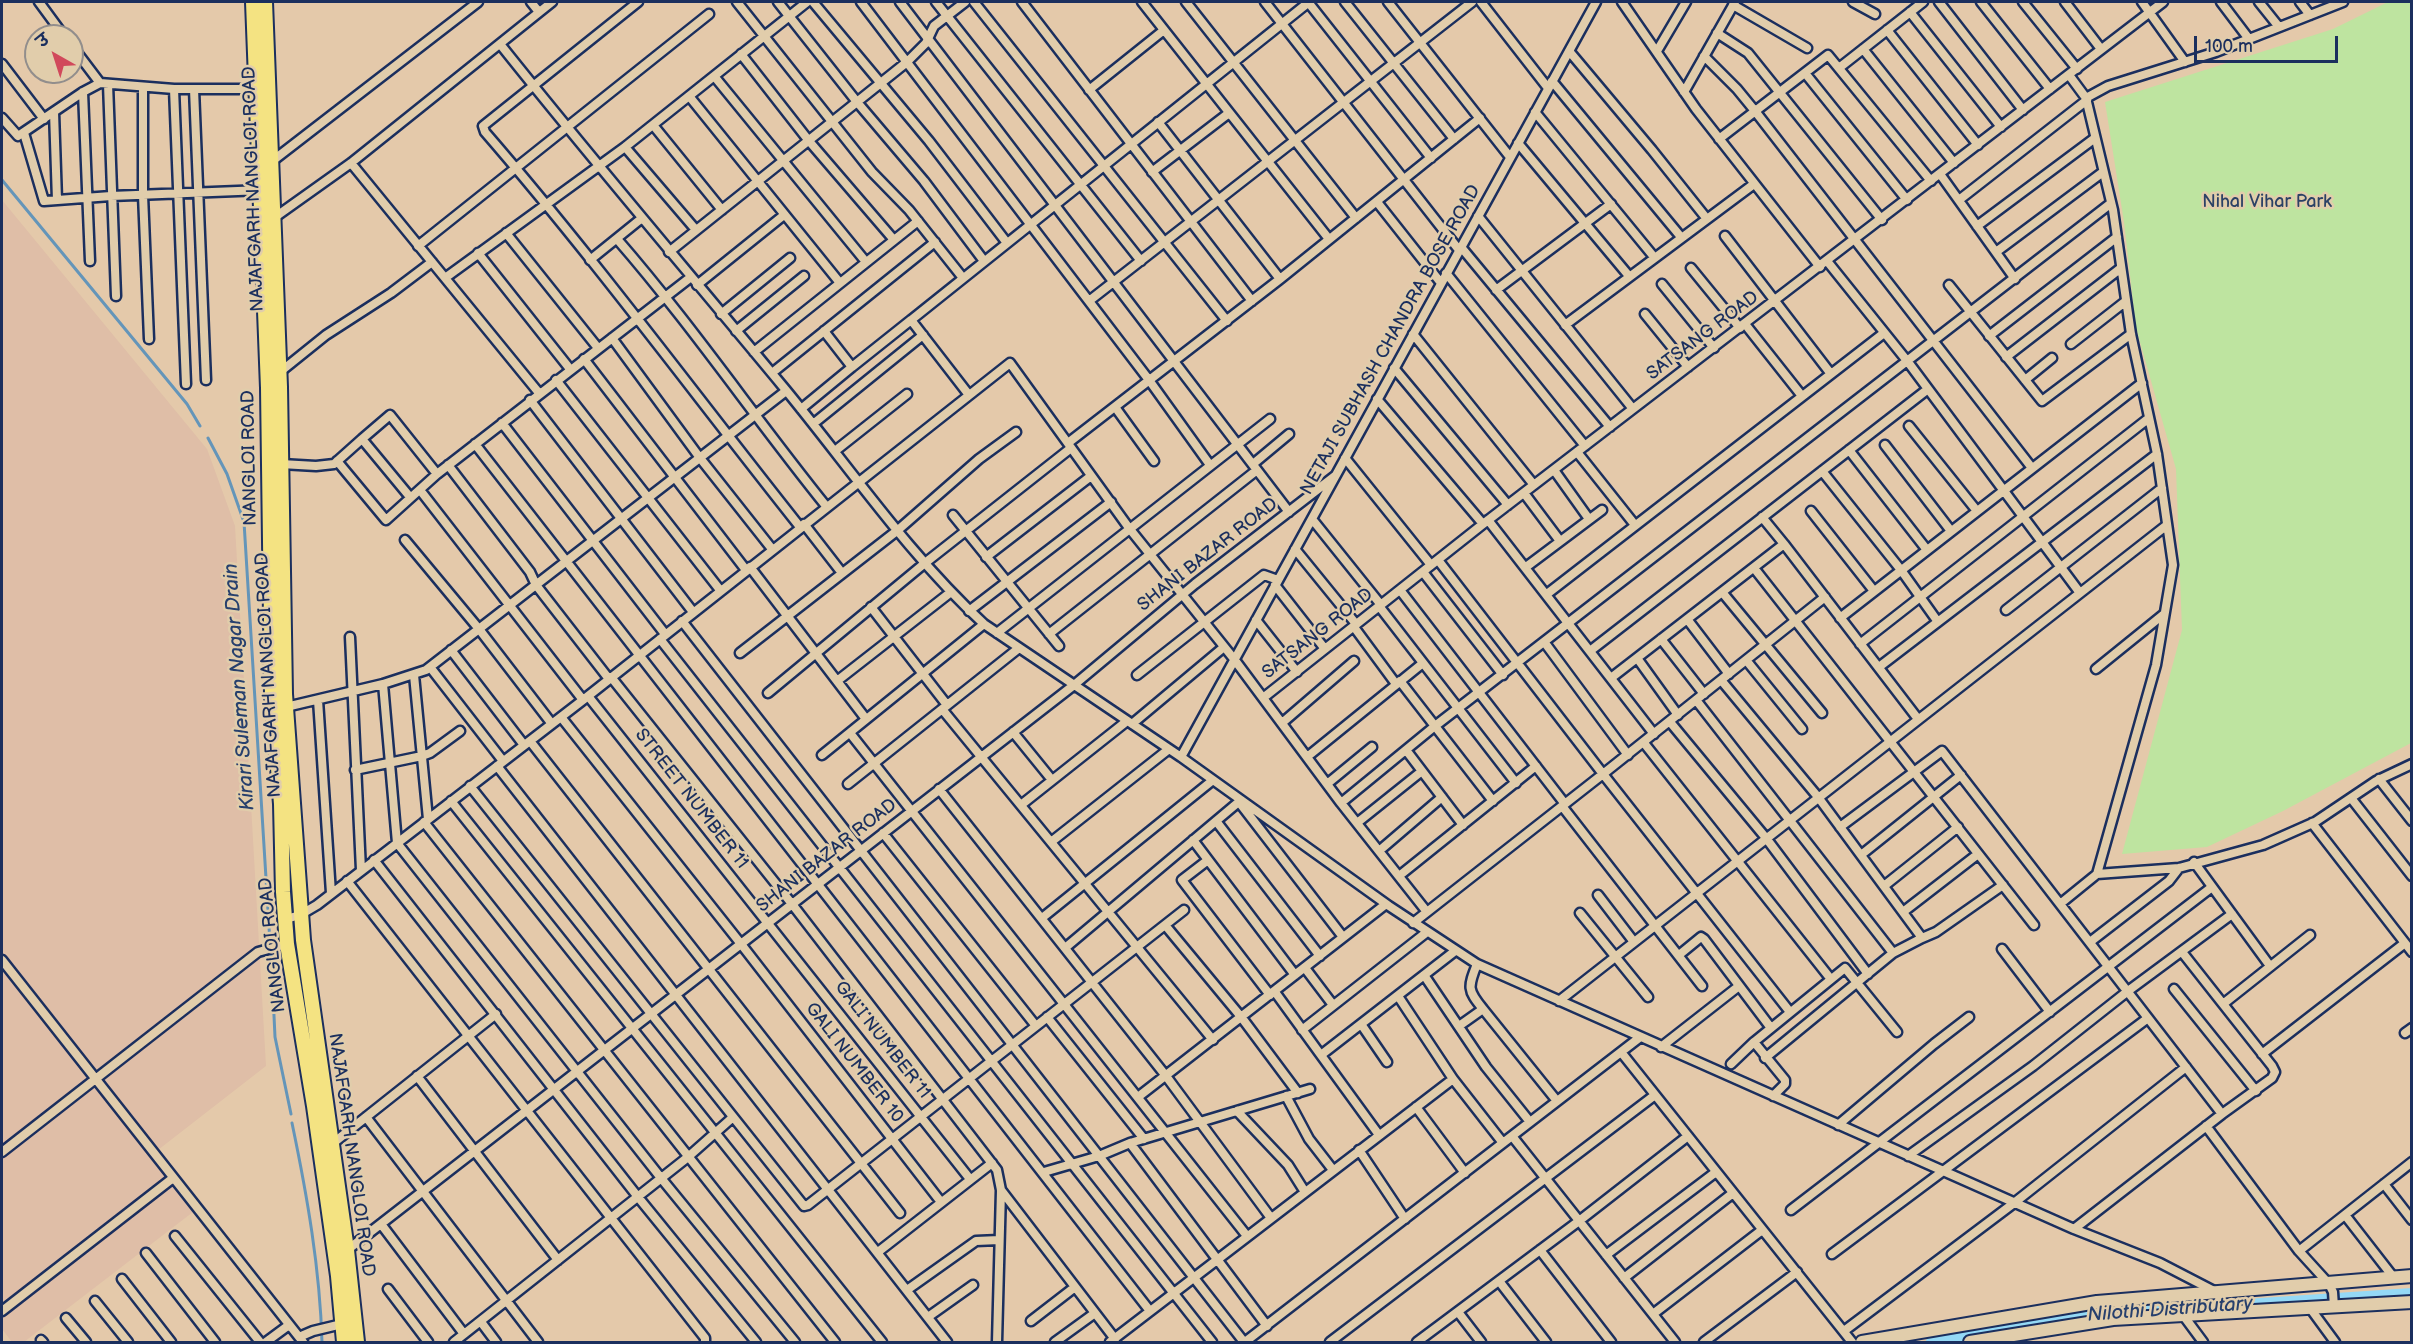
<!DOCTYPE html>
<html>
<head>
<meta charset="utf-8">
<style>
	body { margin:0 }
	#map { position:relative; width:2413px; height:1344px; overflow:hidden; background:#e4c9aa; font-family:"Balsamiq Sans","Playpen Sans Deva",sans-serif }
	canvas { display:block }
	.frame { position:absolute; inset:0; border:3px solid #1b2f5e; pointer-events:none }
	.north { position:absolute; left:24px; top:24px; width:60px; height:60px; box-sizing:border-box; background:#e1cdab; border:2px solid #928e8c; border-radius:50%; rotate:321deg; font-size:16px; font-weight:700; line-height:24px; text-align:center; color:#1b2f5e }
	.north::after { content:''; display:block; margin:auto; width:21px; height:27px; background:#d1495b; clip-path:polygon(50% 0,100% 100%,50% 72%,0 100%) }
	.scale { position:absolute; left:2194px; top:36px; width:144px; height:27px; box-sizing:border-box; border:3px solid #1b2f5e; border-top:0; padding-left:8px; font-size:18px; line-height:21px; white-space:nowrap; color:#1b2f5e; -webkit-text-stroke:4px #e1cdab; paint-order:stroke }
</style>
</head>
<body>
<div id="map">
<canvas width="2413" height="1344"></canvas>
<div class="frame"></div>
<div class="north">उ</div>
<div class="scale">100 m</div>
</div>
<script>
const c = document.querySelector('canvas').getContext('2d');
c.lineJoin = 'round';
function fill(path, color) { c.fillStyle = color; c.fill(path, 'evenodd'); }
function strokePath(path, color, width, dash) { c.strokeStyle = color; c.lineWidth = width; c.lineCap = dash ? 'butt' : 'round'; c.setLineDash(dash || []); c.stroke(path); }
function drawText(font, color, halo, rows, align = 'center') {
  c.font = font + ' "Balsamiq Sans",sans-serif'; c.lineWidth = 5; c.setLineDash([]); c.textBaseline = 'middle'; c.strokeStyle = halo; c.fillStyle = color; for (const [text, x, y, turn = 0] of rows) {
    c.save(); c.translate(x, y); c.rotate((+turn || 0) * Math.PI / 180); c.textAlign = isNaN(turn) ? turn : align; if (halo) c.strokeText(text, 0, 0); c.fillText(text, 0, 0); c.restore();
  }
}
fill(new Path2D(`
	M2,200L207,449L235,526L266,1066L149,1157L193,1212L24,1342H12L2,1329Z`), '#dfbea7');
fill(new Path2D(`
	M2388,2H2412L2411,743L2283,811L2207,847L2122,854L2182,630L2176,469L2136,328L2124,222L2105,102L2333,29Z`), '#bee4a0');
strokePath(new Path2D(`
	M2,180L187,404L200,426
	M208,438L227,474L244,522L270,943
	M271,952L275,1037L291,1114
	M292,1123C307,1195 320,1269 322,1342`), '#6495b9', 3);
strokePath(new Path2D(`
	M1931,1342L2094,1314L2412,1293`), '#94d9f6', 10);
const street = new Path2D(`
	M39,2L64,36
	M531,2L539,12
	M638,2L483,126L485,132C595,259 695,395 800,527
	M737,2L872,172L909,210L963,278
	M778,2L857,102L924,181L984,261
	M813,2L929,141L1007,243
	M861,2L1149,380L1210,465
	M900,2L1289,512
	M936,2L1141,261
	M974,2L1227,321
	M1022,2L1252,301
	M1142,2L1329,239
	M1186,2L1356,218
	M1265,2L1459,250
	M1308,2L1431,158
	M1345,2L1454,139
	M1388,2L1510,157
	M1481,2L1548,88
	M1622,2L1696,109L1820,267
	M1853,2L1875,14
	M1939,2L2023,110
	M1981,2L2050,89
	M2023,2L2077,69
	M2065,2L2101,49
	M2142,2L2185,62
	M2221,2L2249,39
	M2259,2L2279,27
	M2300,2L2310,15
	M1733,5L1807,48
	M1910,12L2001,127
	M1887,30L1978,145
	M1717,33L1748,53L1882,220
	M500,44C593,161 690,274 785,389C850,468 909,555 984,624L1181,757L1389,906L1477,964L2074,1229L2160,1263L2218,1293L2223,1313
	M72,46L100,83
	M1863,49L1954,163
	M1569,51L1652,150L1707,219
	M1657,51L1686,2
	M741,54L809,141L894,240
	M1704,56L1737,89L1755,111L2032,468
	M2,64L44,119
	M1839,68L1923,2
	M1805,73L1907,200
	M2069,75L2086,98
	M714,76L866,262
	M1552,81L1681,237
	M108,84L116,296
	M143,87V195L149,339
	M174,89L186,384
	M194,89L206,380
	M1089,90L1164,30
	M83,92L90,261
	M1684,92L1735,2
	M689,96L840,283
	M54,112L57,200
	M1535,112L1654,257
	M2,118L18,136L83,92L100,83L174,89H256
	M1158,122L1280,279
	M653,125L722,210
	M24,133L44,201L111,196L263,190
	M1719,139L1828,55L1931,181
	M1518,143L1629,276
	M625,147L696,230
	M271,162L478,2
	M351,163L539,393
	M1152,172L1229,113
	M1940,174L2015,279
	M1959,200L2087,100
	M1377,202L1441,283
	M1478,216L1633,409
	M271,220L351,163L552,2
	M1977,226L2095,138
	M506,233L598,348
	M1725,236L1831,374
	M617,239C691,324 755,418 826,506
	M418,246L709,14
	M1461,247L1610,427
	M669,252L907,62L926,43L934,26L965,2
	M1996,252L2103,172
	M478,253L570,369
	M590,260L642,218
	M1827,261L1908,362L2080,593
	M1691,268L1740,328
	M1446,273L1585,446
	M445,278L625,147L807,2
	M1662,284L1714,348
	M697,285L784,215
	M1949,285L2042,401L2131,334
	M1496,290L1611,204
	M1089,301L1472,2
	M721,314L790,258
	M1645,314L1688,367
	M1745,324L1802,396
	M1565,325L1754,184
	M736,331L804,276
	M824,331L852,367L911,320
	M1413,334L1534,485
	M1989,336L2117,237
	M612,338L700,458L772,549
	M2071,344L2126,301
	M754,352L918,221
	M2006,357L2121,268
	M584,359L746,570
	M1394,368L1508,505
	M280,372L326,335L391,293L432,262
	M772,373L935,242
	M556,380L720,590
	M2025,380L2052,358
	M969,395L911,320L1309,2
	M1377,399L1483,524
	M530,400L693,612
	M1115,407L1154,461
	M801,409L852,367
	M502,423L665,634
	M813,424L923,335
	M1909,426L1977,511
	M362,439L390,415L437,474
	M1068,443L1280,279L1480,118
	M475,444L1150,1311
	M1885,445L1951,531
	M1849,450L1927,550
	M835,451L907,394
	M1577,452L1635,525
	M1345,458L1431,565
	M337,461L386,520L437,474L691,277
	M281,464L316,466L334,464L362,439L410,497
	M1253,464L1289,434
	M448,465L530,572L536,585L609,679
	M1554,470L1589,519
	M1822,471L1901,570L1938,622
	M420,490L583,700
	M1524,493L1560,541
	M1811,511L1874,591
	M953,515L1059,646
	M1762,517L1784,544
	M1312,519L1381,605
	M1488,520L1654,734
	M804,524L842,573
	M405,540L479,629L552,724
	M1295,549L1356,624
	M986,557L1091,476
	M1438,560L1603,774L1790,1012
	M750,567L866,719
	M1526,567L1602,510
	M1754,568L2034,925
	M1423,572L1503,675
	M1275,585L1325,649
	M1400,590L1565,804
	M1722,592L1822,713
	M1547,594L1884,333
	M1379,606L1516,783
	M871,607L947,705
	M2006,610L2162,488
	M969,611L1111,502
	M1840,618L2142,383
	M1687,619L1729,674
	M1256,620L1297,672
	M682,621L1244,1342
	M1354,627L1396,684
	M997,633L1270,419
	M1049,634L1257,470
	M350,637L361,870
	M660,639L1212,1342
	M1661,639L1704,694
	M1545,643L1628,755
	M1860,644L2149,418
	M451,650L524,745
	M1590,651L1928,389
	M740,653L898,530L979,459L1016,432
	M1637,658L1678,715
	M1746,660L1802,729
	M430,667L503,761
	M1879,667L2157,454
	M2096,669L2164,614
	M414,675L428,819
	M1137,675L1264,575L1278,580
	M611,677L792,904L997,1170L1001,1190L997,1342
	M1611,678L1784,544L1918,719
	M1721,680L1818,797L1922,938L1936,932L2003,885
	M837,681L951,592
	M1400,681L1493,801
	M383,684L397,843L661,1178L795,1342
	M768,693L925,563L1071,448
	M588,696L970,1179
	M1263,698L1483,524L2163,2
	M318,700L331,893
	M1696,700L1893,953
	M286,707L383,684L426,670L786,391
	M942,709L1213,1040
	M561,717L741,944L941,1202
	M1670,722L1766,838L1868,974
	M1282,723L1354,661
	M1132,724L1224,647
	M1013,732L1052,780
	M850,733L1247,1236
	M530,741L900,1213
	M1644,743L1830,978
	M1406,750L1463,825
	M822,755L984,624
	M1181,757L1596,2
	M1307,757L1423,663
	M497,766L947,1342
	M355,770L422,756L430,753L460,731
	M2379,779L2412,821
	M848,784L1019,648
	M1327,784L1372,747
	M470,786L804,1206L808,1205L1184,910
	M939,789L1166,1076L1271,1218
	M2351,798L2412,876
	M451,801L882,1342
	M1239,802L1343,937
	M1341,803L1435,726L2110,204
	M1021,805L1127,721
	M1562,806L1702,986
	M1216,821L1320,956
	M424,822L835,1342
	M1357,823L1422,771
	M2312,823L2412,952
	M1840,827L1942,751L2222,1114
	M883,833L1036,1026
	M1193,840L1295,975
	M1051,842L1169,749
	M1379,851L1442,797
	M1861,855L1961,775
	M374,860L638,1197L756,1342
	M1208,860L1182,880L1270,995
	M2194,862L2270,966
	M2097,874L2179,868L2263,845L2315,822L2376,781L2412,764
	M1399,876L1536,766
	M347,881L705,1338V1342
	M1884,886L1958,827
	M1598,895L1634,942
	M2060,904L2097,874L2156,665L2173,565L2157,454L2131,334L2113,210L2086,98L2108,86L2216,52L2343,2
	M1903,912L1978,854
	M1580,913L1648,997
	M1042,918L1213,780
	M286,919L300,915L317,905L583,700L1010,363L1129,528L1234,659L1341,803L1427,912
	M1413,923L1603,774L1825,597
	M1165,925L1242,1018L1298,1093
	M2090,942L2169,881L2179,868
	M1065,948L1241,800
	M2002,949L2050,1012
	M2182,952L2223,1004
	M1679,955L1701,937L1704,939L1771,1028
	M2,960L303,1342
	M1477,964C1468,987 1467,990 1483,1009
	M1305,968L1333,1005
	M1424,975L1486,1067L1530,1122
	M2174,989L2256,1091
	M1275,992L1379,1135
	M1398,996L1453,1079L1503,1143
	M1559,1001L2167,525
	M1047,1017L1144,1139
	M1361,1024L1387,1062
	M1459,1026L1483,1009L1557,1101
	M1302,1030L1427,932
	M2405,1033L2412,1028
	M1661,1047L1739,986
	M1621,1052L1852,1342
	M2262,1054L2405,943
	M1321,1055L1455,951
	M1765,1058L1893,953L1922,938
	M1731,1064L1754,1042
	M417,1076L558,1260
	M1286,1096L1309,1139L1333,1170
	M1773,1096L1785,1084V1080L1754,1042L1845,968L1897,1032
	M1138,1097L1386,904
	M1416,1107L1465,1173
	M1237,1111L1288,1165L1305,1192
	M366,1117L538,1342
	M1838,1125L1934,1044L1969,1017
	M2206,1126L2299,1251L2329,1284L2333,1292L2334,1307
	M1512,1136L1675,1342
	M1130,1143L1267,1326
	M332,1144L496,1014
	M1359,1150L1405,1219
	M2,1152L258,952L287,944
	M1908,1156L2033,1066L2128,991L2232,914
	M1044,1172L1099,1156L1130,1143L1310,1089
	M2384,1184L2412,1220
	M1001,1190L1115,1339
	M1791,1210L2212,887
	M2345,1215L2394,1278
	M381,1224L464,1334
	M2074,1229L2222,1114L2272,1078L2275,1072L2272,1066L2223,1004L2310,935
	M175,1236L260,1342
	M1540,1250L1611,1342
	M346,1251L1074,685L1195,584L1335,476
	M2299,1251L2412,1162
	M878,1252L992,1163
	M146,1253L215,1342
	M1832,1254L2148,1018
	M1606,1255L1716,1172
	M1624,1278L1733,1193
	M122,1279L171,1342
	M1499,1281L1546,1342
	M388,1289L428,1342
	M907,1290L976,1241L999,1240
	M95,1301L128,1342
	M2310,1308L2335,1342
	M2,1311L173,1178
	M1458,1312L1481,1342
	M1653,1314L1762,1230
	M2183,1315L2203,1342
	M928,1317L973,1285
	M66,1318L86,1342
	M1031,1321L1075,1287
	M481,1322L496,1342
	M1844,1331L2014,1203L2186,1067
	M299,1337L313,1331L342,1324
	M41,1340L43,1342
	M266,1342L289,1325
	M454,1342L688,1157L732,1118
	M1055,1342L1095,1313
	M1110,1342L1453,1079
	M1245,1342L1639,1038
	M1330,1342L1655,1095
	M1417,1342L1579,1221L1688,1136
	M1704,1342L1797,1272`);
const secondary = new Path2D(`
	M1862,1342L2097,1302L2412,1276
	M1970,1342L2113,1319L2412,1302`);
const primary = new Path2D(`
	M253,2L268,388L272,695L281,804L283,892L287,944L314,1106L338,1276L344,1342
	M265,2L280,387L285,694L303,940L347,1250L357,1342`);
strokePath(street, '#1b2f5e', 13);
strokePath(secondary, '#1b2f5e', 16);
strokePath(primary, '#1b2f5e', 18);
strokePath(street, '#e1cdab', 8);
strokePath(secondary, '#e1cdab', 12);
strokePath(primary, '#f4e382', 14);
drawText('18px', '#1b2f5e', '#e1cdab', [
	["NAJAFGARH NANGLOI ROAD",254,189,-92],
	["SATSANG ROAD",1703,336,-37],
	["NETAJI SUBHASH CHANDRA BOSE ROAD",1391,340,-61],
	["NANGLOI ROAD",250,458,-91],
	["SHANI BAZAR ROAD",1208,555,-38],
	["SATSANG ROAD",1318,634,-38],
	["NAJAFGARH NANGLOI ROAD",269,675,-93],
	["STREET NUMBER 11",691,799,52],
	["SHANI BAZAR ROAD",827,856,-38],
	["NANGLOI ROAD",273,945,-96],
	["GALI NUMBER 11",882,1040,52],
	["GALI NUMBER 10",854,1063,52],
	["NAJAFGARH NANGLOI ROAD",351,1155,82]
]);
drawText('18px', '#2b4165', '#e1cdab', [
	["Nihal Vihar Park",2267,202]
]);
drawText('italic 20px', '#27406d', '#e1cdab', [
	["Kirari Suleman Nagar Drain",240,687,-94],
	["Nilothi Distributary",2170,1310,-4]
]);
</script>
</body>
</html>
